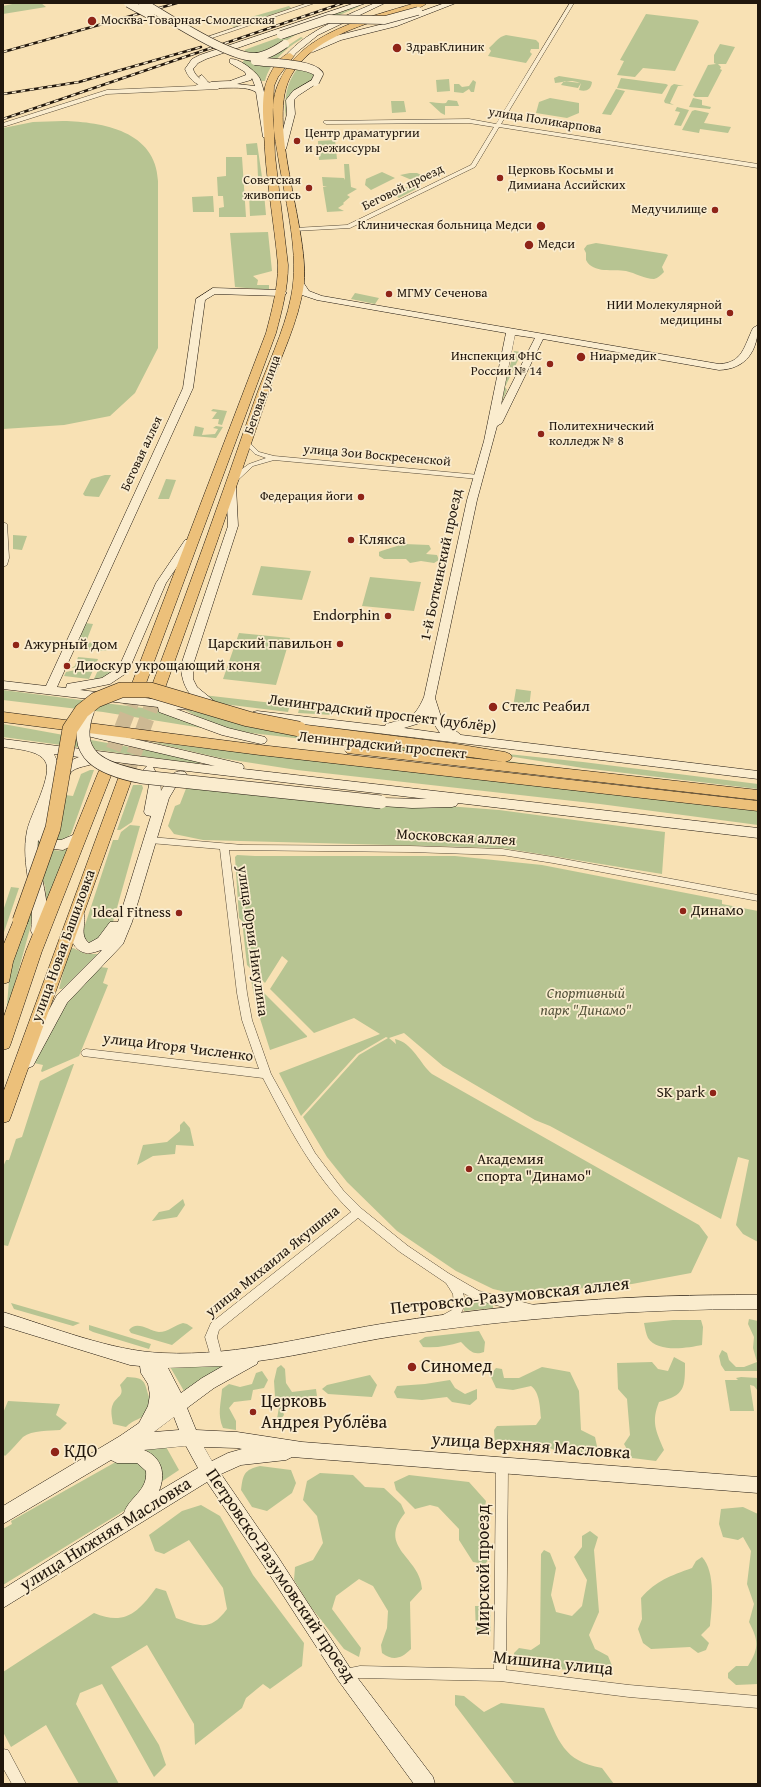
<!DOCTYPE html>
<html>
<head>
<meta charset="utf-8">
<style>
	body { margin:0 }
	#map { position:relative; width:761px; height:1787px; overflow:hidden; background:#f8e1b4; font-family:"Gentium Book Plus",serif }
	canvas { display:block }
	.frame { position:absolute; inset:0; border:4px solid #21170d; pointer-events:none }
</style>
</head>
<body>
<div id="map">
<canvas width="761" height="1787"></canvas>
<div class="frame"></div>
</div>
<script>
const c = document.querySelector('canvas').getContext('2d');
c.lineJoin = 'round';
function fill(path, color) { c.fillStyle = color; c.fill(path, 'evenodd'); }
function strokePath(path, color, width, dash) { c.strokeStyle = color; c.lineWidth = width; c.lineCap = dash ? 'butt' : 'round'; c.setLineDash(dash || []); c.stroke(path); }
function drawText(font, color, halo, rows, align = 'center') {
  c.font = font + ' "Gentium Book Plus",serif'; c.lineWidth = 3.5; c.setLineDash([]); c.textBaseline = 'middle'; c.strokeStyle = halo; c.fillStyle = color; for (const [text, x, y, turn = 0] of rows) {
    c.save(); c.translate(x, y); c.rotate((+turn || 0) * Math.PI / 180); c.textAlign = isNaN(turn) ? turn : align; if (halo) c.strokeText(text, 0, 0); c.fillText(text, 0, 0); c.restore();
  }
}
fill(new Path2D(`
	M17,3H41L46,7L3,14V6Z
	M359,5L360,6L297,34L268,52L251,54L244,50L325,21L322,18Z
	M289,6L291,8L235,27L227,24Z
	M646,14L697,20L699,22L675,71L643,68L635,77L617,75L624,61L620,60Z
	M506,35L536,40L539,43V49H531L530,52L532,54L526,63L488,56L491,51L489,48C496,42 498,37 506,35Z
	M301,37L303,38C286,48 270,62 265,81H261L254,71L242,63L246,57L278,52Z
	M720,44L735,47L726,64H718L721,67L720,69L722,70L708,97H695L693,95L708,65L716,64L714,63V55Z
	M298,68H305L315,75L312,81L288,98L285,117C285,97 286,83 298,68Z
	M559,76L590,81L592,82C591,90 586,92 579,90L581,83L578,88L561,85L564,81L580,83C570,79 565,82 555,83L554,78Z
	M621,78L666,84L668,85L662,94L617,88Z
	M449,79L450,91L437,92L436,80Z
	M473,80L476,82L474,92H471L469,89L463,93L454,92V84H459L462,87L469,86Z
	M674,84L684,86H678L670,103L674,105L665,103L664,101L671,86Z
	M616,89L625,91L611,115L602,114Z
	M550,98L579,103V113L567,118L536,113L539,102Z
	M693,98L702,100V105L711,107L710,109L689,107Z
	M448,100L457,101L459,106H445V115L441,113L429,102C435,102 440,104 446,103Z
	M391,101H404L406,112L392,113Z
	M677,107L689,110L681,126L674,125L680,112L675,111Z
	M695,110L709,113L704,123L731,127L728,133L700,129L699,133L682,130L692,111Z
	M63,121C103,122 156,131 158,181V348L135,393L110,416L64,425L3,429V128L33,122Z
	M335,140L337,159L319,160L318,141Z
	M257,143L262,177H258L257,155H247L246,144Z
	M226,157H242L246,217H219V208L224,207L223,196H218L217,177L226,176Z
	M344,164H349L351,187L357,189L347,195L350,197L343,203L344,204L338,208L344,211L327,212L323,187L327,186H323L322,177L344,178L345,180Z
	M382,172L395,178L371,190L365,185L366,179Z
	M410,173H417L430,179L421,184L400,175Z
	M413,184L420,187L399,198L392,194Z
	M264,193L266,215L250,216L249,194Z
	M213,196L214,212H193L192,197Z
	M268,232L272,271L253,276L258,280L257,285H269V290L235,287L230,233Z
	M596,243L666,254L668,255L662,267L664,272C661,275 658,278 654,279C645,279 635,273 626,271C614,269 593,274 586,260V253L584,249L587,245Z
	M355,293L379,298L375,304L351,299Z
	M514,351L522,352L505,387L507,390L497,413Z
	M213,409L227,411L222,425L218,424L219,419H212L217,412L211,411Z
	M195,426L204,428L202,435L215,434L218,429L213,428L216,426L223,427L216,438L193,436Z
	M105,475H111L99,497L85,496L83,494L91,479Z
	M166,479L176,480L169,499H158Z
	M13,535L27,536L22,550L13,549Z
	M404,544L429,545L431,549L426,554L437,555L439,560L434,563L421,561L410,563L406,559H384L379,556V552C380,551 401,545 404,544Z
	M261,566L311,571L302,600L252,595Z
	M370,577L421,582L414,611L362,606Z
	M85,623L93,624L86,642L116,646C108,654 85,651 76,646Z
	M239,633L290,638L276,685L223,679Z
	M78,657L98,659L96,664L71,668L75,666Z
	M95,666L89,679L64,676L66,672Z
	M100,666L119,668L107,676L93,681Z
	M516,689L531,691L529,708L513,707Z
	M3,690L159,710L183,718L202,728L103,712L3,700Z
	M203,695L290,705L288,712L215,703Z
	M300,706L339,711L338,713H333V715L298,713Z
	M185,710L215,715L297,734L553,767V768L251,733C227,729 206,722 185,710Z
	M3,724L157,752L201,762L199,764L3,737Z
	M151,742L758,811V825L600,804L297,770L220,758Z
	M470,750L583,762L758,784V789L583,768Z
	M90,770H94L71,834L63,841H54L65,795L73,796L81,774Z
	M133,785H142L143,788L132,822L120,830H117Z
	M187,786L499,810L665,832L662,874L503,848L203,840L174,834L168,826L175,806L180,804Z
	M130,825L140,826L113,922L105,938L90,943L82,936L84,928L113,840H118L121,832Z
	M37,837C43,849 54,853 67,849L47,905L45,886L36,862Z
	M237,855L255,856H455L542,865L722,900V904L758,911V1242L743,1234L736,1225L749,1160L738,1157L721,1219L550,1126L535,1120L443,1066L404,1033L389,1038L396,1044L395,1039C413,1043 420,1064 432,1074L699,1225L708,1237L691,1273L632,1284L515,1294L493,1289L456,1271L397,1231L347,1182L327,1157L303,1117L359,1055L388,1038L386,1037L357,1054L301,1116L279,1073L380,1034L354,1018L314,1033L270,989L288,961L282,956L265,983L247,965L242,921L239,918L235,857Z
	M11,887L19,888L3,935V911Z
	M34,906L31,925L9,1005H7L14,920Z
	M73,948L86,954H97V957L62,989H59L69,949Z
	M100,967L108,968L103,983L108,985L79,1056L42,1072L41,1071L43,1065L34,1063L57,1014Z
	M251,980L307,1036V1037L270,1050L257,1009Z
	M73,1064H74L8,1246L3,1245V1167L6,1160H9L16,1139L22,1137L40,1081Z
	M184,1121L190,1128L194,1146L176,1145L175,1154L153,1156L137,1165L143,1145L167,1142L180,1131V1125Z
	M183,1199L185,1205L177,1217L152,1221L159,1212L169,1210Z
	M475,1297L493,1305V1308L464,1311V1301Z
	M11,1303L80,1323L73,1326L14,1309Z
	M749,1319L758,1321V1371H725L721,1365L719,1356L722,1350L727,1353L729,1360L736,1367H744L757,1362L753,1348L754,1337L748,1324Z
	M673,1320H701L703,1327L702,1345C687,1348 658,1353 648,1338C646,1334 645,1328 644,1323Z
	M183,1323L187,1324L193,1328L172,1345L131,1333L129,1330C137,1320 149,1331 159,1332C168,1332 175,1325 183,1323Z
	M89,1325L151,1344L149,1349L93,1332L89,1330Z
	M479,1331L485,1342L484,1352C473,1356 469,1350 461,1342C448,1346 437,1348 423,1347L419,1341L425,1337Z
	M674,1357L685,1363C685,1388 685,1395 659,1402C651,1422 656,1431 664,1450L656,1461L632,1458L624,1444L630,1435L627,1399L618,1389L617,1363L652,1362L658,1369L668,1371Z
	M229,1362L184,1391L169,1365Z
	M281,1365L285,1369L286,1383L292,1392L316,1389L317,1396H310L283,1406L282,1409L284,1415L280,1420L277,1419L279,1407L275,1397L274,1381L277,1368Z
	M542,1367L570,1372L579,1391L581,1430L595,1437L598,1451L589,1457L568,1455L544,1446L510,1451L498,1450L495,1446L494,1430L497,1426L536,1425L541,1418C540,1409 540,1392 531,1386L513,1390L496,1388L490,1375L496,1368L502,1369L504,1378H519Z
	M262,1371L268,1380L264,1388L253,1390L251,1400L234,1402L229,1408L236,1421V1430L223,1428C217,1414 221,1404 222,1389L229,1384L240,1387L252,1384L256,1373Z
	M370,1375L377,1385L372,1397L328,1394L322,1389L327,1385Z
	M127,1377C146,1378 144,1381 149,1397C151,1402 152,1407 148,1411C142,1420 133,1419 126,1427L113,1424C112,1417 110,1410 113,1404C117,1396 125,1396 120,1385Z
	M741,1377L758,1378V1391L754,1386L750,1385L754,1411H730L725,1380H738L736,1378Z
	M450,1380L455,1388L465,1394L477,1389V1399L470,1405L452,1402L447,1397L422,1400L397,1398L394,1392L397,1386L425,1384Z
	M8,1401L60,1404L56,1415L67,1423L60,1430C50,1431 32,1430 23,1437C17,1443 12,1450 5,1456L3,1454V1413Z
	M165,1445L179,1470L161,1482C157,1466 156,1455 141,1447Z
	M121,1459L140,1461L150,1476L135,1504L3,1585V1529L12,1524L11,1521Z
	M260,1466L291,1470L296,1483L292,1493L267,1511L252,1507L241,1490C243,1474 244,1470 260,1466Z
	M320,1473L353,1475L365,1487L384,1488L401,1504L405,1513C376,1548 421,1557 422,1589L410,1602L411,1649C401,1659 393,1661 382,1653L381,1645L387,1628L388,1611L373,1586L359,1579L336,1596L332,1609L361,1648L359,1657L344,1649L310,1606L294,1580L295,1567L313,1560L323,1543L317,1516L303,1500L307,1481Z
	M409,1475L469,1482L486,1501L483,1517L487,1532L490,1558L485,1564L473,1562L459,1540V1529L438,1507L430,1505L415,1509L396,1490L394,1482Z
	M201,1505L220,1516L253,1575L304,1643L302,1666L270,1689L263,1684L246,1698L242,1708L195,1745L194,1724L147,1645L111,1667L159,1745L166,1765L154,1777L102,1684L80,1693L76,1704L119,1784H79L46,1725L11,1747L3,1732V1672L94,1613C124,1626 138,1613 156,1588L166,1591L176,1618C200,1626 210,1632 227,1609L223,1588L189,1540L164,1554L155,1551L149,1535L182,1511Z
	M743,1507L758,1514V1684L736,1685L728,1678V1673L736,1666H748C760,1647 758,1640 749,1622L754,1604L747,1584L751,1551L743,1537L738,1540L723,1537L719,1524L721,1509Z
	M590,1531L598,1537L594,1550L599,1612L589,1635L595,1649L608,1656L613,1668L606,1672L521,1667L514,1663V1653L519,1648L531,1650L540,1644L541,1554L544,1550L550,1553L556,1568L551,1595L556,1612L572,1616L582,1606L587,1580L574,1557L582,1547V1536Z
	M702,1557C716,1572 712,1607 710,1626L701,1635L709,1643L706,1650L698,1653L690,1647L651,1649L643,1643L638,1629L642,1619L641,1598C657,1580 670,1576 692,1568L696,1561Z
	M475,1606H491V1632H476Z
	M455,1695L464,1696L484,1712L501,1703L544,1708C559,1741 563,1761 602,1768L614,1784H515L455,1705Z`), '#b7c492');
strokePath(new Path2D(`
	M105,771L138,686
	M126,776L158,688`), '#cdb993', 15, [15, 8]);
const street = new Path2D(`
	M308,3H315L209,39L204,38Z
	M570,3H574L501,124L758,164V168L499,127L475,167L350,228L293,231V229L295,228L347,225L471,165L494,127L469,123L326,124L323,122L324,121L469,119L496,124Z
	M202,75L208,82L202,86L218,85L221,87L218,89L107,94L3,127V123L107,90L195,86L202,82L199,77Z
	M231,81L233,82V84L211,86L208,84L211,82Z
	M246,440L248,441L259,452L274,456L479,475L483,477L479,479L274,460L253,466L238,480H232V476L249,464L266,458L255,454L243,442Z
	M3,522L7,524L9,558L7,565L3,567Z
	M150,837L243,845L410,846L502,849L553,857L758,895V901L553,863L502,855L410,852L229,850L247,993L252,1020L271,1074L315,1153L343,1190L362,1209L408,1246L448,1273L479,1291L530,1304L534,1305L535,1309L534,1313L530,1314L477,1300L463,1293C468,1308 459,1320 445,1325L441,1324L440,1320L441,1316L452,1310L454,1304L453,1294L446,1283L400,1252L358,1218L219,1330L217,1337L223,1360L221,1364L217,1365L213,1364L205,1337L211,1323L351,1212C312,1173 288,1126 263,1078L83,1056L81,1053L83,1050L86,1049L259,1069L242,1020L237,993L220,849L150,843L146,840Z
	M502,1460L506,1462L508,1466L506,1670L629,1685L758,1696V1708L629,1697L500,1681L360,1678L344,1680L340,1678L338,1674L340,1670L360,1666L494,1669L496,1466L498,1462Z
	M3,1749L8,1750L26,1784H12L3,1768Z`);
const secondary = new Path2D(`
	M355,3H366L206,59L198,63L193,69C198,84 216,84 230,84V81L246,75L245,72L230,63V59C239,58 254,70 259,77C264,85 273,131 270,139L263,137L256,92C236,80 197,101 185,69L192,59L200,55ZM252,78L255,86L237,84L251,80Z
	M375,3H385L318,35L296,53L287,64L280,62C304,31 341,18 375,3Z
	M445,3H456L397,26L341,40L313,52L306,50L335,36L391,22Z
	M312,80L319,82L299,95L294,100L295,114L286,149L279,151L278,149L287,114L286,100L293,91Z
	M300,281L303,282L309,291L322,296L719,364C743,363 744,346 753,328L758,325C758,351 746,369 719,370L543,339L502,423L497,426L477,500L435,698L442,720L461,735L758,771V779L253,718L251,715L253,712L257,711L385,726L386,724C408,718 414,720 424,697L467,500L484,441L506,333L317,300L302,295L296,284ZM515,335L535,338L501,405ZM428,715L440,733L404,728L420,723Z
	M213,288L282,290L287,293L282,296L215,294L205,300L193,388L57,687L66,688L67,684L102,678L119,667L156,583L185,540H193L194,542L166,583L128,672L110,684L80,690L194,704L196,707L194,710L176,709L228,728L265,737L267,740L265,743L261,744L222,735L159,712L158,707L3,689V681L46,686L183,388L196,299Z
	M231,483L236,486L238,526L193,665V679L197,687L219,705L213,709C192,703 181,686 181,665L228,526L226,486Z
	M74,725L238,763L242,764L244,767L243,769L758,828V838L458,803L456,806L452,807L412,808L381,806L377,805L375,802L377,799L381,798L427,799L153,767L160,780L161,791C167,781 172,768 185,772L187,775L179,781L169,798L132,922L123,944L67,1003L33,1066L28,1068L23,1066L21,1062L57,995L102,950C97,951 92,954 86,953C69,950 66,925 73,912L78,911L83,912C88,922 78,934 89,943L98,938L110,922H118L151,816L146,815L144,812L149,785L143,770L147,766L100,760C94,766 81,765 72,771C68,774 50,822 49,829C48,833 48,837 51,840H61L80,832L84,834L86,837L84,840L63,850L44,848L38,840C35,868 56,910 43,935L38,936L33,935L31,931C36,897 20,865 27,831C30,815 54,774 45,761C39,750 15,749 3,747V739L215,766L70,732L68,729L70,726ZM54,754L79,757L74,759L59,770V765Z
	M758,1295V1309C636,1309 516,1318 395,1336C349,1343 304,1355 258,1361L257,1364L214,1388L187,1408L196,1430L237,1432L302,1442L758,1477V1493L292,1457L286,1460L241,1465L221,1474L278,1557L350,1668L433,1777L435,1784H414L338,1680L266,1569L207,1482L3,1608V1589L124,1513C129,1497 148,1491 146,1471L137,1463H117L111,1460L3,1524V1506L120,1436L139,1423L148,1406L150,1395L148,1384L141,1373L140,1366L130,1365L3,1326V1312C52,1327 111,1351 162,1353C241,1357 318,1333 394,1322C515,1303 636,1294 758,1295ZM223,1366L202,1378L181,1393L168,1368ZM174,1417L179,1430L154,1432ZM186,1446L198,1468L159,1491C166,1474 162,1457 144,1450ZM204,1447L237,1448L242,1449L228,1453L212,1461Z`);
const primary = new Path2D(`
	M415,3H427C419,10 404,12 394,15C358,26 312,40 292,74C264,119 309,227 304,283C299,323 279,359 267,397C234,494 200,591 165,688L163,691H153L151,688C187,593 221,498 254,402C266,367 284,333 291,297C300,255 286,204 279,162C275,136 267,105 280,80C303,31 368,18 415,3Z
	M290,53L294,56L278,77L274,86L273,107L275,156L288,265C288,288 282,310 276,333L145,686L143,689H133L131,686L266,333C272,310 278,288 278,265C274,220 265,175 264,130C263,116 262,101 265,87C268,76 278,56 290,53Z
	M3,712L260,745L758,801V811L260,755L3,722Z
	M299,724L450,743L505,752L510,754L512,757L510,760L505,762L294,732L292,729L294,726Z
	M352,745L758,790V800L347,753L345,750L347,747Z
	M105,768L110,769L112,773L42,951L11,1043L9,1048L3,1050V1019L26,951L98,773L100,769Z
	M126,771L131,772L133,776L11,1116L9,1121L3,1123V1093L119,776L121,772Z
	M20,915L25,917L28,921L13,962L9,982L3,984V946L15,917Z`);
strokePath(street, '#574a37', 1);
strokePath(secondary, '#21170d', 1);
strokePath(primary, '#21170d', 1);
fill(street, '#faecce');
fill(secondary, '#faecce');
fill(primary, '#ecc07a');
const rail = new Path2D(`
	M3,52L177,3
	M3,94L79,82L201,47
	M3,119L343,3`);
strokePath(rail, '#21170d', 2.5);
strokePath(rail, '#faecce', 1.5, [4.5]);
const secondaryBridgeFar1 = new Path2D(`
	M128,3L150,15
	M143,3C169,18 226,56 254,57C265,57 276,50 285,44
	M281,35L328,19L385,20L418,11
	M255,61C269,63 311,63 319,74L315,82`);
const secondaryBridge = new Path2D(`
	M88,710C70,756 102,769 142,777L381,802`);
const primaryBridge = new Path2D(`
	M20,921L53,828L70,729L82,711L96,700L121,690H150L248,719L299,729`);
strokePath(secondaryBridgeFar1, '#21170d', 9, []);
strokePath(secondaryBridge, '#21170d', 14, []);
strokePath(primaryBridge, '#21170d', 16, []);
strokePath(secondaryBridgeFar1, '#faecce', 8);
strokePath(secondaryBridge, '#faecce', 13);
strokePath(primaryBridge, '#ecc07a', 15);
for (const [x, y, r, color] of [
	[92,21,5,"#8f2418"],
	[397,48,5,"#8f2418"],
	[297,141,4,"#8f2418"],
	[500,178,4,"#8f2418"],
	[309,188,4,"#8f2418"],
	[715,210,4,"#8f2418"],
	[541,226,5,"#8f2418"],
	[529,245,5,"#8f2418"],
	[389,294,4,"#8f2418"],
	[730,313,4,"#8f2418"],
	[581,357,5,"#8f2418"],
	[550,364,4,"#8f2418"],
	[541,434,4,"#8f2418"],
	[361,497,4,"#8f2418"],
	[351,540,4,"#8f2418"],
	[388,616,4,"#8f2418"],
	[340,644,4,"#8f2418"],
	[16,645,4,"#8f2418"],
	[67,666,4,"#8f2418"],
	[493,707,5,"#8f2418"],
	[683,911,4,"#8f2418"],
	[179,913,4,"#8f2418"],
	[713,1093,4,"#8f2418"],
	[469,1169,4,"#8f2418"],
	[412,1367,5,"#8f2418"],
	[253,1412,4,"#8f2418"],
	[55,1452,5,"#8f2418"]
]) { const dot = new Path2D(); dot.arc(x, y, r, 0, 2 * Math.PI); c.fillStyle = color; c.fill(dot); strokePath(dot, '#faecce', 1.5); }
drawText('13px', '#21170d', '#faecce', [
	["Москва-Товарная-Смоленская",101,21],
	["ЗдравКлиник",406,48],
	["Центр драматургии",305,134],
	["и режиссуры",305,149],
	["Церковь Косьмы и",508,171],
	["Димиана Ассийских",508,186],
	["Советская",301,181,"right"],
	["живопись",301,196,"right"],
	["Медучилище",707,210,"right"],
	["Клиническая больница Медси",532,226,"right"],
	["Медси",538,245],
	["МГМУ Сеченова",397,294],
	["НИИ Молекулярной",722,306,"right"],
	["медицины",722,321,"right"],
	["Инспекция ФНС",542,357,"right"],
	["России № 14",542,372,"right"],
	["Ниармедик",590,357],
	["Политехнический",549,427],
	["колледж № 8",549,442],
	["Федерация йоги",353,497,"right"]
], 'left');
drawText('13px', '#21170d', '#faecce', [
	["улица Поликарпова",545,121,9],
	["Беговой проезд",403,188,-26],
	["Беговая улица",263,395,-70],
	["Беговая аллея",142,454,-65],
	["улица Зои Воскресенской",377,456,5]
]);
drawText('15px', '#21170d', '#faecce', [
	["Клякса",359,540],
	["Endorphin",380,616,"right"],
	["Царский павильон",332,644,"right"],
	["Ажурный дом",24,645],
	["Диоскур укрощающий коня",75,666],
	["Стелс Реабил",502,707],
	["Динамо",691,911],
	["Ideal Fitness",171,913,"right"],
	["SK park",705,1093,"right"],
	["Академия",477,1160],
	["спорта \"Динамо\"",477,1177]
], 'left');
drawText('15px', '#21170d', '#faecce', [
	["1-й Боткинский проезд",442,565,-78],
	["Ленинградский проспект (дублёр)",382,714,7],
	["Ленинградский проспект",382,746,6],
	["Московская аллея",456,838,3],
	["улица Юрия Никулина",252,941,82],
	["улица Новая Башиловка",64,946,-70],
	["улица Игоря Численко",178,1048,7],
	["улица Михаила Якушина",273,1262,-39]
]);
drawText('italic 15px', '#56543c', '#faecce', [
	["Спортивный",586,994],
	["парк \"Динамо\"",586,1011]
]);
drawText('18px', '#21170d', '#faecce', [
	["Петровско-Разумовская аллея",510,1297,-6],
	["улица Верхняя Масловка",531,1447,4],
	["улица Нижняя Масловка",106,1535,-32],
	["Мирской проезд",484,1570,-90],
	["Петровско-Разумовский проезд",280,1576,56],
	["Мишина улица",553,1664,6]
]);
drawText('18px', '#21170d', '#faecce', [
	["Синомед",421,1367],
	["Церковь",261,1402],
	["Андрея Рублёва",261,1423],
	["КДО",64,1452]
], 'left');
</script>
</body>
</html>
